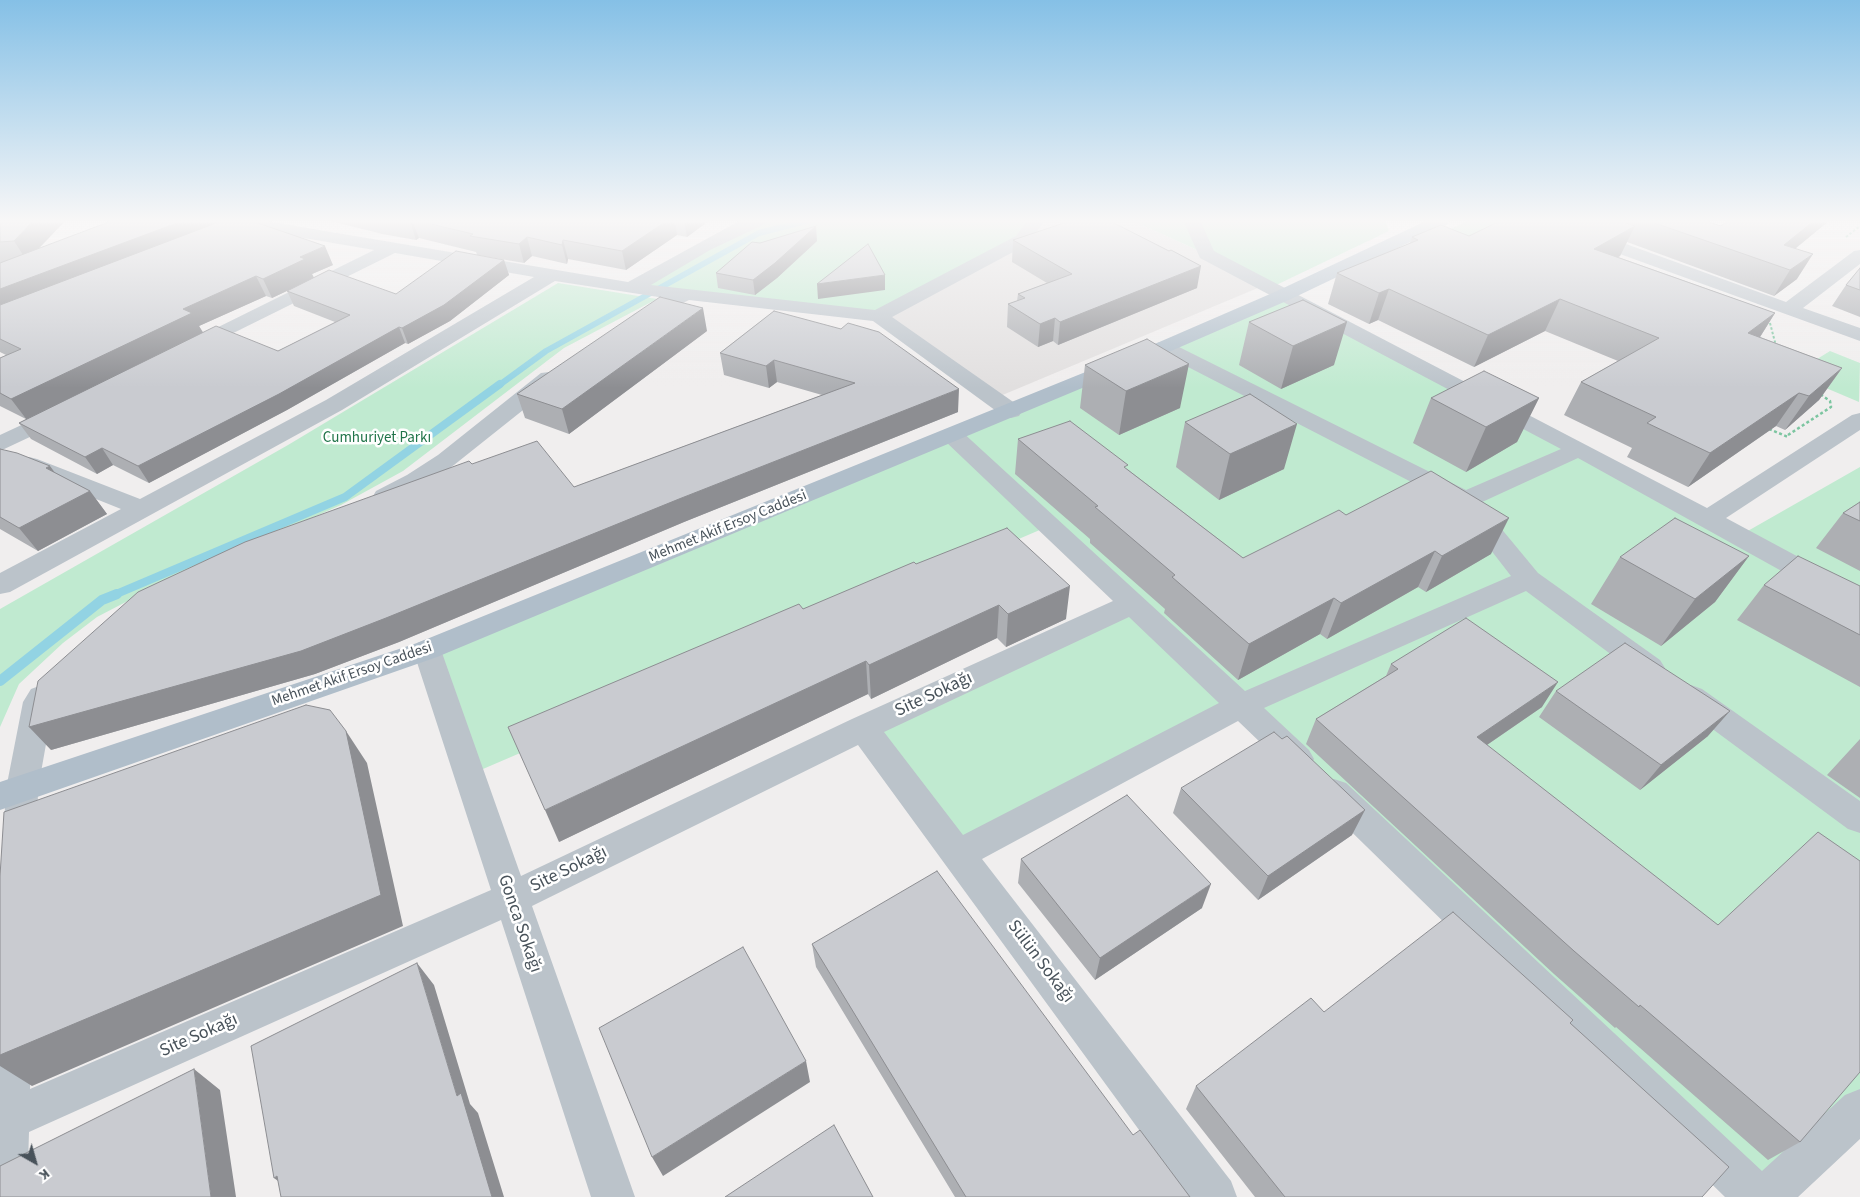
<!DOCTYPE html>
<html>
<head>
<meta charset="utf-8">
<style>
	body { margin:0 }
	#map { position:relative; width:1860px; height:1197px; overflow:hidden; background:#f0eeee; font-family:"Source Sans 3",sans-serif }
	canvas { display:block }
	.north { position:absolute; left:10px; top:1137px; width:50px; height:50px; -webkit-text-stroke:4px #fff; paint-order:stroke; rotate:142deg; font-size:14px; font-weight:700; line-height:20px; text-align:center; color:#48525a }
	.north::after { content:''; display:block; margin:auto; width:18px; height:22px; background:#48525a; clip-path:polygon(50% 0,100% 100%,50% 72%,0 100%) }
</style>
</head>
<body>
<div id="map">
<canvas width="1860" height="1197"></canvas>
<div class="north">K</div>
</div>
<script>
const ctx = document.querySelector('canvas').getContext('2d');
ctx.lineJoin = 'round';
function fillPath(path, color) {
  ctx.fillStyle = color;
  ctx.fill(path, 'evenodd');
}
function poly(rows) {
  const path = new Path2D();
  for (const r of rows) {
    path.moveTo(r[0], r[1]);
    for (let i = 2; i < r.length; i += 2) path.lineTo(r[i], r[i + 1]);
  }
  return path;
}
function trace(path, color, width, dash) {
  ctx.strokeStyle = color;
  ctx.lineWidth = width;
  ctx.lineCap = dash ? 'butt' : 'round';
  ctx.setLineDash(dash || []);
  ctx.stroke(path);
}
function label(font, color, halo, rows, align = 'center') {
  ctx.font = font + ' "Source Sans 3",sans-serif';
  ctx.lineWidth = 5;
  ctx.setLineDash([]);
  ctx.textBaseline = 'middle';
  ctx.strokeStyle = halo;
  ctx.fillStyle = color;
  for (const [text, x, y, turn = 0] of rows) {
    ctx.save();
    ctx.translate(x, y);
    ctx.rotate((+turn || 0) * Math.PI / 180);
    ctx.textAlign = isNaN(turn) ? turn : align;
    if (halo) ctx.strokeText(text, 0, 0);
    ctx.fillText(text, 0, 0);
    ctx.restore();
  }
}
fillPath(poly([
	[1037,220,1131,220,1206,254,1265,285,993,399,878,316]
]), '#e1dfdf');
fillPath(poly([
	[759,220,1037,220,1022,240,878,316,631,288],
	[1131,220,1385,220,1389,231,1270,288,1206,254],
	[1470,220,1521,220,1458,259,1420,243],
	[558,283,657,299,564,348,403,471,341,505,145,592,97,617,63,643,19,684,0,727,0,609,288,445],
	[1284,295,1739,536,1860,467,1860,1110,1766,1197,1242,705,959,854,863,728,1131,604,1049,526,469,775,427,650],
	[1830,351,1860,363,1859,402,1793,374]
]), '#c0ead0');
trace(poly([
	[498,386,546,351,759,233,810,220]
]), '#92d3e3', 6);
trace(poly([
	[114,595,345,497,500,384]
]), '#92d3e3', 8);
trace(poly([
	[0,681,102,600,117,594]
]), '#92d3e3', 10);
trace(poly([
	[1846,237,1860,226],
	[1770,323,1776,346]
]), '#7cc5a0', 2, [2.5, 2]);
trace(poly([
	[1769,429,1788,437],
	[1788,435,1831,407,1830,401,1820,394]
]), '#7cc5a0', 2.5, [3, 2.5]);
fillPath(poly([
	[220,220,260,220,628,282,741,220,767,220,765,224,710,250,651,285,875,310,1016,236,1028,220,1045,220,1028,244,892,317,1019,406,1022,411,1019,416,1011,418,1003,416,873,321,689,300,641,324,634,322,631,318,634,314,665,298,555,281,342,410,10,592,0,594,0,573,121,509,21,469,17,464,21,459,29,457,37,459,140,499,326,400,534,277,395,253,195,352,188,350,185,346,188,342,374,250,228,225,220,220],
	[1183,220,1200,220,1214,251,1707,508,1852,415,1860,413,1860,430,1726,518,1860,590,1860,612,1850,609,1578,458,1480,503,1538,573,1660,660,1665,668,1660,676,1650,679,1640,676,1526,591,1264,708,1309,750,1314,759,1309,768,1298,772,1287,768,1238,721,982,859,1231,1181,1237,1197,1188,1197,858,745,532,906,635,1197,591,1197,501,920,29,1132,27,1197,0,1197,0,1021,12,1016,26,1022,32,1036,30,1089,491,890,413,650,417,643,427,639,437,643,441,650,521,876,852,719,1113,601,944,440,941,435,944,430,952,428,960,430,1245,691,1511,576,1456,505,1157,351,1154,347,1157,343,1164,341,1171,343,1466,490,1561,449,1200,258,1183,220],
	[1129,617,1219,703,963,835,884,732,1129,617],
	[1535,220,1560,220,1786,302,1854,251,1860,250,1860,264,1803,308,1860,328,1860,341,1537,224,1535,220],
	[549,372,557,373,560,378,557,383,454,465,425,485,394,501,385,504,376,501,373,496,376,491,407,475,438,455,541,373,549,372],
	[58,408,66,410,69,415,66,420,0,451,0,435,58,408],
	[42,685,53,689,57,697,53,705,38,789,37,843,32,854,20,858,8,854,3,843,6,789,23,702,31,689,42,685],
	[1691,685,1702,689,1860,801,1860,833,1848,829,1680,705,1676,697,1680,689,1691,685],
	[1334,779,1346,783,1762,1171,1845,1095,1860,1089,1860,1139,1798,1197,1725,1197,1322,803,1318,793,1322,783,1334,779]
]), '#bbc3ca');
fillPath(poly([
	[1428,220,1450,220,1448,224,1291,299,1171,351,437,657,0,810,0,782,417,643,1157,343,1277,291,1428,220]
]), '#b0beca');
fillPath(poly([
	[0,220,39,249,114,220,221,220,221,221,333,265,312,274,314,278,396,294,504,260,509,275,450,321,408,344,405,343,287,410,149,483,113,465,97,474,31,439,19,423,26,419,0,406,0,358,6,355,0,352],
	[287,291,294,306,335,322,278,351,203,332,199,326,266,296,272,298],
	[327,220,710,220,687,237,677,235,626,270,568,259,567,264,532,256,524,263,477,255,476,252,419,238,416,240,382,234],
	[1502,220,1702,220,1721,226,1729,220,1830,220,1795,249,1797,279,1774,296,1627,242,1620,256,1618,257,1775,313,1760,337,1842,368,1819,400,1785,430,1776,426,1688,487,1627,457,1632,448,1564,415,1581,382,1618,361,1545,331,1474,367,1378,320,1369,324,1328,304,1337,273,1410,243,1412,237,1469,236],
	[1013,240,1197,288,1058,345,1053,341,1038,347,1007,327,1008,304,1017,301,1018,294,1047,283,1012,262],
	[817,241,777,278,755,295,718,288,716,273,760,243],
	[1860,268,1860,317,1832,306,1846,285],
	[774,311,958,412,684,522,399,642,315,674,51,750,472,464,574,487,822,395,777,382,769,388,724,375,720,353],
	[1249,322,1334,365,1281,389,1239,365],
	[707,331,569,434,525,418,517,394],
	[1085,365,1180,408,1119,435,1080,408],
	[1431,398,1539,398,1517,442,1466,472,1413,443],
	[1185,422,1284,469,1219,500,1176,467],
	[1018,439,1127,469,1243,558,1346,515,1491,554,1426,592,1418,587,1327,639,1320,634,1238,680,1164,613,1165,609,1090,543,1090,539,1015,474],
	[0,449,54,472,90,491,107,514,38,551,0,529],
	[1860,502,1860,571,1816,548,1843,513],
	[1749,556,1715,602,1661,646,1591,604,1620,557],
	[916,564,1066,619,1006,647,997,638,871,699,868,694,559,842,803,609],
	[1764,585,1860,586,1860,687,1737,620],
	[1391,664,1542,707,1487,745,1800,1142,1768,1160,1616,1027,1615,1028,1554,974,1306,744,1316,719,1386,676],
	[1556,691,1708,736,1640,790,1539,717],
	[1860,739,1860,798,1827,775],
	[1181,788,1352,835,1258,900,1173,813],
	[1021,859,1202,908,1095,980,1018,883],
	[812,944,1133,1135,1190,1197,955,1197,816,967],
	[1324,1012,1570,1024,1702,1197,1255,1197,1186,1109,1196,1086]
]), '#adafb3');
fillPath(poly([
	[34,220,66,220,27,261,14,241],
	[185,220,221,220,224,227,0,314,0,289],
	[412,220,419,238,416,240,410,221],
	[668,220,675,220,677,235,626,270,622,251],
	[684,220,710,220,687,237],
	[1815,220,1830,220,1775,265,1784,245],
	[816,226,817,241,777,278,755,295,753,280],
	[1635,226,1620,256,1580,279,1594,249],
	[527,237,532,256,524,263,519,244],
	[563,240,568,259,567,264,562,245],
	[325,246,333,265,312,274,314,278,272,298,263,279,300,257],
	[1813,254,1797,279,1774,296,1790,270],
	[504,260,509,275,450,321,408,344,402,328],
	[1201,266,1197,288,1058,345,1060,322],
	[885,275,885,290,818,299,817,284],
	[256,276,266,296,199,326,203,333,27,420,11,399,183,309],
	[1389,289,1378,320,1369,324,1379,293],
	[1560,299,1545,331,1474,367,1488,335],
	[703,308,707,331,569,434,562,409],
	[1775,313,1755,345,1748,333],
	[1055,318,1053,341,1038,347,1040,324],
	[1347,322,1334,365,1281,389,1293,346],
	[399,327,405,343,287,410,149,483,138,466],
	[774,360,777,382,769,388,766,366],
	[1189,364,1180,408,1119,435,1126,391],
	[1842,368,1819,400,1785,430,1809,396],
	[959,389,958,412,684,522,399,642,315,674,51,750,29,727,679,499],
	[1799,393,1776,426,1688,487,1710,453],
	[1539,398,1517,442,1466,472,1486,427],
	[1297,424,1284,469,1219,500,1230,454],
	[102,448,113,465,97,474,85,457],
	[50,466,67,489,46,468],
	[90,491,107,514,38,551,19,528],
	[1509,518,1491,554,1426,592,1442,556],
	[1435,551,1418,587,1327,639,1341,603],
	[1749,556,1715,602,1661,646,1695,599],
	[1070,586,1066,619,1006,647,1008,614],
	[1334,598,1320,634,1238,680,1249,644],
	[999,605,997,638,871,699,869,665],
	[866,661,868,694,559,842,545,810],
	[1558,682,1542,707,1462,762,1477,737],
	[1730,711,1708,736,1640,790,1661,765],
	[346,731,367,763,403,926,32,1086,0,1066,0,1055],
	[1365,810,1352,835,1258,900,1268,876],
	[1211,884,1202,908,1095,980,1100,958],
	[417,963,434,985,470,1104,478,1113,504,1197,492,1197,457,1096],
	[806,1061,810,1082,663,1176,652,1157],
	[194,1069,220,1090,236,1197,211,1197],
	[277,1176,298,1196,274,1178]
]), '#8d8e92');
const building = poly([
	[0,220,34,220,14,241,0,242,0,220],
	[114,220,185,220,0,289,0,263,114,220],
	[224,220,249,220,325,246,300,257,305,259,263,279,256,276,183,309,192,313,11,399,0,393,0,358,21,349,0,339,0,305,224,220],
	[414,220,668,220,622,251,563,240,562,245,527,237,519,244,470,236,473,234,414,220],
	[1073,220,1108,220,1169,251,1171,250,1201,266,1060,322,1055,318,1040,324,1008,304,1025,298,1018,294,1072,274,1013,240,1073,220],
	[1502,220,1617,220,1635,226,1594,249,1775,313,1748,333,1842,368,1809,396,1799,393,1710,453,1647,423,1656,417,1581,382,1659,338,1560,299,1488,335,1389,289,1379,293,1337,273,1418,240,1412,237,1441,225,1469,236,1502,220],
	[1646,220,1702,220,1721,226,1729,220,1815,220,1784,245,1813,254,1790,270,1646,220],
	[816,226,775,263,753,280,716,273,752,242,760,243,816,226],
	[868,244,885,275,817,284,868,244],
	[456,251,504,260,444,305,402,328,399,327,279,394,138,466,102,448,85,457,19,423,216,326,278,351,350,315,287,291,329,270,396,294,456,251],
	[1860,268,1860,290,1846,285,1860,268],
	[660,297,703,308,562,409,517,394,660,297],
	[1303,300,1347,322,1293,346,1249,322,1303,300],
	[774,311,841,329,848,323,879,332,959,389,679,499,386,618,301,651,29,727,38,681,138,592,245,542,469,461,472,464,537,441,574,487,855,383,774,360,766,366,720,353,774,311],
	[1147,339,1189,364,1126,391,1085,365,1147,339],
	[1484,371,1539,398,1486,427,1431,398,1484,371],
	[1250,394,1297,424,1230,454,1185,422,1250,394],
	[1070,421,1128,465,1124,467,1243,558,1339,510,1346,515,1431,471,1509,518,1442,556,1435,551,1341,603,1334,598,1249,644,1172,577,1175,575,1095,507,1098,506,1018,439,1070,421],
	[0,449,17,453,50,466,46,468,90,491,19,528,0,517,0,449],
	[1860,502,1860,521,1843,513,1860,502],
	[1675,518,1749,556,1695,599,1620,557,1675,518],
	[1007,528,1070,586,1008,614,999,605,869,665,866,661,545,810,508,727,799,604,803,609,914,562,916,564,1007,528],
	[1798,556,1860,586,1860,635,1764,585,1798,556],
	[1466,618,1558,682,1477,737,1718,925,1818,832,1860,861,1860,1072,1800,1142,1640,1005,1639,1007,1574,951,1316,719,1398,669,1391,664,1466,618],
	[1625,643,1730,711,1661,765,1556,691,1625,643],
	[306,705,330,710,346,731,381,895,0,1055,0,876,4,812,306,705],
	[1274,732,1282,739,1287,736,1365,810,1268,876,1181,788,1274,732],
	[1127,795,1211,884,1100,958,1021,859,1127,795],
	[937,871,1133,1135,1140,1130,1190,1197,966,1197,812,944,937,871],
	[1453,912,1573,1020,1570,1023,1729,1167,1702,1197,1285,1197,1196,1086,1311,998,1324,1012,1453,912],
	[743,947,806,1061,652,1157,599,1028,743,947],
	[417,963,457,1096,461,1093,492,1197,281,1197,277,1176,274,1178,251,1046,417,963],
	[194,1069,211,1197,0,1197,0,1166,194,1069],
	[834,1125,873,1197,725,1197,834,1125]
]);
fillPath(building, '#c9cbd0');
trace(building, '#8d8e92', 1);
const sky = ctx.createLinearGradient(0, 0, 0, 388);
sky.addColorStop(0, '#85c0e6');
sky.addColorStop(0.57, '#f8f7f7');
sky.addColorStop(1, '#f8f7f700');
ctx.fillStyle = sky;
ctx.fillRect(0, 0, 1860, 388);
label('15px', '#207449', '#fff', [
	["Cumhuriyet Parkı",377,439]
]);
label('15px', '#48525a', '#fff', [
	["Mehmet Akif Ersoy Caddesi",728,527,-22],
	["Mehmet Akif Ersoy Caddesi",352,675,-19]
]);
label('18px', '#48525a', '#fff', [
	["Site Sokağı",934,695,-25],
	["Site Sokağı",569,870,-26],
	["Gonca Sokağı",519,924,71],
	["Sülün Sokağı",1040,962,53],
	["Site Sokağı",199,1036,-24]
]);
</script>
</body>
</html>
